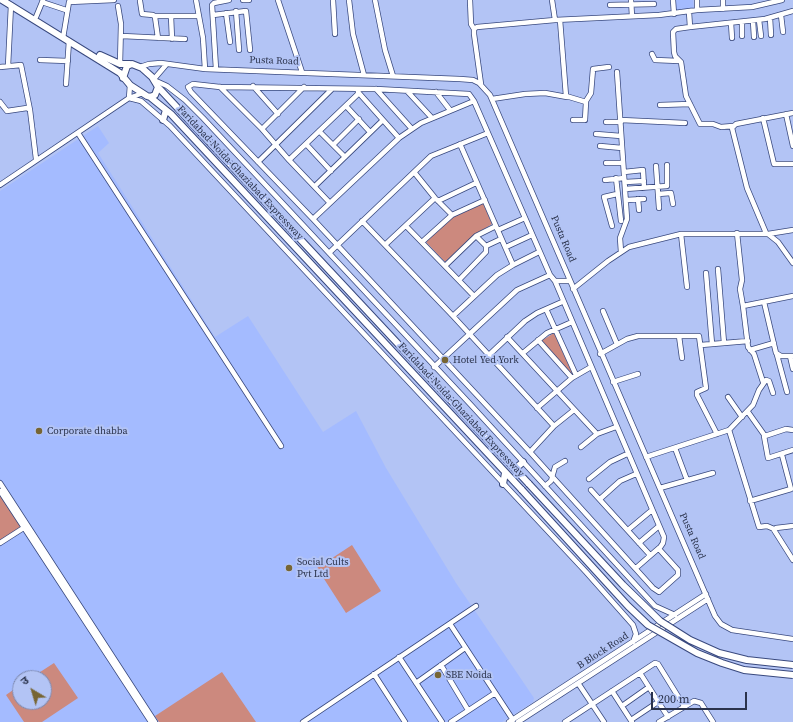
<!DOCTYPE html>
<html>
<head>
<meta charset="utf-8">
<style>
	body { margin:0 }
	#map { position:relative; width:793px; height:722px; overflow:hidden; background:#b3c4f5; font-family:"Source Serif 4","Noto Sans Devanagari",serif }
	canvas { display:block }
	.north { position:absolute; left:12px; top:670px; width:40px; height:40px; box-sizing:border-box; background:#b3c4f5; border:1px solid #7d8ab1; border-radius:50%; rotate:322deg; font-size:11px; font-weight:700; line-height:16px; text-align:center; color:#2b334c }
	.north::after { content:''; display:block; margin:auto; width:14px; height:18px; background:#776533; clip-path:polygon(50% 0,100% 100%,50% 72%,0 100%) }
	.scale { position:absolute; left:651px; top:692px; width:96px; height:18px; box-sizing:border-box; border:2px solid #2b334c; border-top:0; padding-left:5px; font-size:12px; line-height:14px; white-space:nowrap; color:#2b334c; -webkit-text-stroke:3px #b3c4f5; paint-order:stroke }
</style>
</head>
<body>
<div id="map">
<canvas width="793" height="722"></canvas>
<div class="north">उ</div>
<div class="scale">200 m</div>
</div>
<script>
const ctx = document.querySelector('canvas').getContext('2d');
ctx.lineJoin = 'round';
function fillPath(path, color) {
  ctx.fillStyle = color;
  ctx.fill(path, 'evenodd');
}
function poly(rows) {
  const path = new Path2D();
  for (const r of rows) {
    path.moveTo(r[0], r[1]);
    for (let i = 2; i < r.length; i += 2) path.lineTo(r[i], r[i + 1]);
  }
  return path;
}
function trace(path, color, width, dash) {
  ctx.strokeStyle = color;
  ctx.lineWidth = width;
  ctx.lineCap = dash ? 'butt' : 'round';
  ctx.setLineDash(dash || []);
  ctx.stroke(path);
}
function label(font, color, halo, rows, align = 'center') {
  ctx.font = font + ' "Source Serif 4",serif';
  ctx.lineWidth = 4;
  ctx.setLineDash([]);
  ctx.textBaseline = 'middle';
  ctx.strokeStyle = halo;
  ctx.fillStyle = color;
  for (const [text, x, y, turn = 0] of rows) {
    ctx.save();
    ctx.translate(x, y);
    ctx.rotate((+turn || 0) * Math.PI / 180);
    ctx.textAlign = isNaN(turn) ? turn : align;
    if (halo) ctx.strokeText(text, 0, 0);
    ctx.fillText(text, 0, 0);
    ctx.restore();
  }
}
fillPath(poly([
	[674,0,693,0,694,11,675,13],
	[98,126,109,143,98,153,215,337,248,316,323,432,356,411,386,468,456,583,534,698,533,702,502,722,0,722,0,191],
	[20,678,44,678,44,702,20,702]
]), '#a4bbff');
fillPath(poly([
	[483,203,492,224,475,235,445,262,426,242,454,216],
	[554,333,573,375,572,375,541,341],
	[0,489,24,528,0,543],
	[352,545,381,591,346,613,317,568],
	[54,663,78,698,42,722,24,722,6,695,20,685,20,702,44,702,44,678,31,678],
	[222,672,256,722,159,722,155,716]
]), '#cc897e');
const minor = poly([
	[196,0,203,38,205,69],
	[243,0,249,0],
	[278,0,302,72],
	[333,0,335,34],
	[349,0,353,34,364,75],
	[375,0,385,50,393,76],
	[470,0,471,24,474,29],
	[552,0,555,20],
	[631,0,632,16],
	[673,0,674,14],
	[140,1,142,14,153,15,155,17,158,38],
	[42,2,66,10],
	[610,5,654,4],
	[118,6,121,24,120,64],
	[723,9,723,0],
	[697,10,697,0],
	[236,11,239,50],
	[689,12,690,27],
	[226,13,230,42],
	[213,15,246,11,250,50],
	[781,15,783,32],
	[155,16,199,16],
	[171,16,172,39],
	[36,17,43,0],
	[770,18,771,35],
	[560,20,566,96,586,102,585,120,573,120],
	[759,20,761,36],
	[753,21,754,37],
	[742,22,742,36],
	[731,23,732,38],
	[122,36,185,39],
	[63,38,69,2,114,0],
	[652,54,655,60,679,61],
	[40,60,68,61],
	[8,66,11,5],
	[0,67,21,65,30,110],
	[140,67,149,64,161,63,205,69,460,79,473,80,479,83,490,95,715,616,721,624,732,630,793,639],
	[216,69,212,5,214,3,229,0],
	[617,72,627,219,620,238,621,252],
	[154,79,166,65],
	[156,81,167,86,185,100,203,118,471,405,655,606,675,615],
	[66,84,69,41],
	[481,84,474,34,474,29,477,27,555,20,659,15,697,10,752,7,782,0],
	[253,86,278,114],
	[220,87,262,129,289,160],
	[376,89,412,129],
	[407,91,432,118],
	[358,92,399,138],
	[436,92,450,110],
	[129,98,141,101,170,126,586,572,633,625,636,634,633,642],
	[129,98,130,85],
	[492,99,525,94,545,93,567,97],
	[586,101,591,93,593,69,609,67],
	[0,102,7,111,27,108,30,110,36,159],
	[660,105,690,104],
	[346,106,370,132],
	[786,114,793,146],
	[763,118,774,164,793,164],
	[621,120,685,123],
	[606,122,621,122],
	[733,126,721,127,713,124,700,124,686,96,681,62,675,56,674,52,673,32,676,29,690,27,765,19,793,11],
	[262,129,304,87],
	[319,131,345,157],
	[78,133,281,446],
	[596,134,621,136],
	[306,144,331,171],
	[460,144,513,265],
	[333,145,359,119],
	[600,146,622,148],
	[258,162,332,89],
	[606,163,623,163],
	[656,166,659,208],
	[414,172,435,198,452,215],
	[624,172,643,170,644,188],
	[616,178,621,221],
	[605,180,624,178],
	[625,182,644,181],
	[0,185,129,98,143,93],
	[315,186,382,121],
	[625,189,667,186,667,165],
	[658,194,671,193,673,204],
	[638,199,639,210],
	[626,200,644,199],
	[438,201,476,183],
	[330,203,289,160,358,94],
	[313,219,399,138,421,123,474,101],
	[362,221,453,316,554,426],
	[406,226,474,296],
	[612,226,604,197,617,194],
	[498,230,525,218],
	[737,233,742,280,740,289,743,306],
	[766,233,747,188,732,128,736,124,793,113],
	[681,234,687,287],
	[768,234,793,230],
	[422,242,452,215,485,200],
	[386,244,435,198],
	[486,246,501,239],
	[506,247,532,235],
	[329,253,431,156,488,133],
	[446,265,476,236,496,226],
	[718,269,724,343],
	[706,273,712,344],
	[459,280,486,252,486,246,476,236],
	[555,281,664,537,663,543,659,549,678,570,678,575,659,592,653,588,530,452,313,219,191,92,188,87,193,84,220,87,376,89,469,94,474,101,550,275,555,281,569,281],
	[573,289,608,261,629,247,681,234,768,234,778,242,793,263],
	[764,302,776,353,781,356,793,356],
	[546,309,576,375],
	[603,311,617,344],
	[453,316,497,275,513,265,539,252],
	[679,336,682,358],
	[507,337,597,434],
	[538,340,572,378],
	[701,345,748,341],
	[750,350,774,343],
	[523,353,547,333,572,322],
	[600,354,627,339,638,336,699,336,706,388,697,392,697,395,717,434],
	[489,355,525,321,537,313,562,302],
	[777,355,787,392],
	[790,356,793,369],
	[434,367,517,290,550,275],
	[613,382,638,374],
	[763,382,754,354,748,347,743,306,793,296],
	[728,397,742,417],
	[537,408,572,378,591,367],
	[748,412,765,436,786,429,793,430],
	[729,430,759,527,767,526,774,529],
	[764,436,768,458,793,450],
	[581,447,597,434,616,427],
	[675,448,687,480],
	[530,452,554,426,574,410],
	[646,457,729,430,753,405,759,390,766,380,769,381,773,393],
	[589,479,610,462,627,454],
	[0,483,155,722],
	[545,486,551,481,555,467,565,461],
	[660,488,713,473],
	[591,490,650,555],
	[0,491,151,722],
	[600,499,620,481,636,474],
	[750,501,791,489,782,455],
	[793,526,776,528,774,530,793,560],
	[628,530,652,510],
	[0,543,25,527],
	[639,543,659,526],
	[636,568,659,548],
	[450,624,513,720],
	[399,657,442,722],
	[441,665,468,710],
	[640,673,668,717],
	[374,674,405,722],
	[416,683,465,648],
	[578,683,604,722],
	[612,691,632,722],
	[622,706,649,687],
	[631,720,658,702],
	[303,722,476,606],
	[451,722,495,693],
	[509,722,706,594],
	[518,722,708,599],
	[565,722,655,663,658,664,684,706],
	[659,722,694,701,701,703,713,722]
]);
const major = poly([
	[2,0,120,73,130,85,147,96,150,97,155,95,158,87],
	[100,55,120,64,130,64],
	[123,78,127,66,132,64,142,68,152,77,158,87,529,484],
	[150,97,171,114,522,490],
	[163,120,166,110],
	[515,469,523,462],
	[503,484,505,473]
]);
trace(minor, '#39497e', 6);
trace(major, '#39497e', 8);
trace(minor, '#fff', 4.5);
trace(major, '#fff', 6);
const majorBridge = poly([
	[529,484,623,585,660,621,690,640,719,653,747,660,793,665],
	[522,490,628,606,648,625,697,653,722,663,744,670,793,675]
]);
trace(majorBridge, '#39497e', 8, []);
trace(majorBridge, '#fff', 6);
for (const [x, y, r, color] of [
	[445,360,4,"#776533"],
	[39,431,4,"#776533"],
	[289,568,4,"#776533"],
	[438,675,4,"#776533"]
]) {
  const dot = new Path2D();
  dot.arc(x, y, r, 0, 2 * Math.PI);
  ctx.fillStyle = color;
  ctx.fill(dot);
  trace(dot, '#b3c4f5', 1.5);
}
label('10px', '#2b334c', '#b3c4f5', [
	["Pusta Road",274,61,2],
	["Faridabad-Noida-Ghaziabad Expressway",240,173,47],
	["Pusta Road",563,239,67],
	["Faridabad-Noida-Ghaziabad Expressway",461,410,47],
	["Pusta Road",692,536,66],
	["B Block Road",603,651,-33]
]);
label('10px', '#2b334c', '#b3c4f5', [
	["Hotel Yed York",453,360],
	["Corporate dhabba",47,431],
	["Social Cults",297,562],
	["Pvt Ltd",297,574],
	["SBE Noida",446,675]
], 'left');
</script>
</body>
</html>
